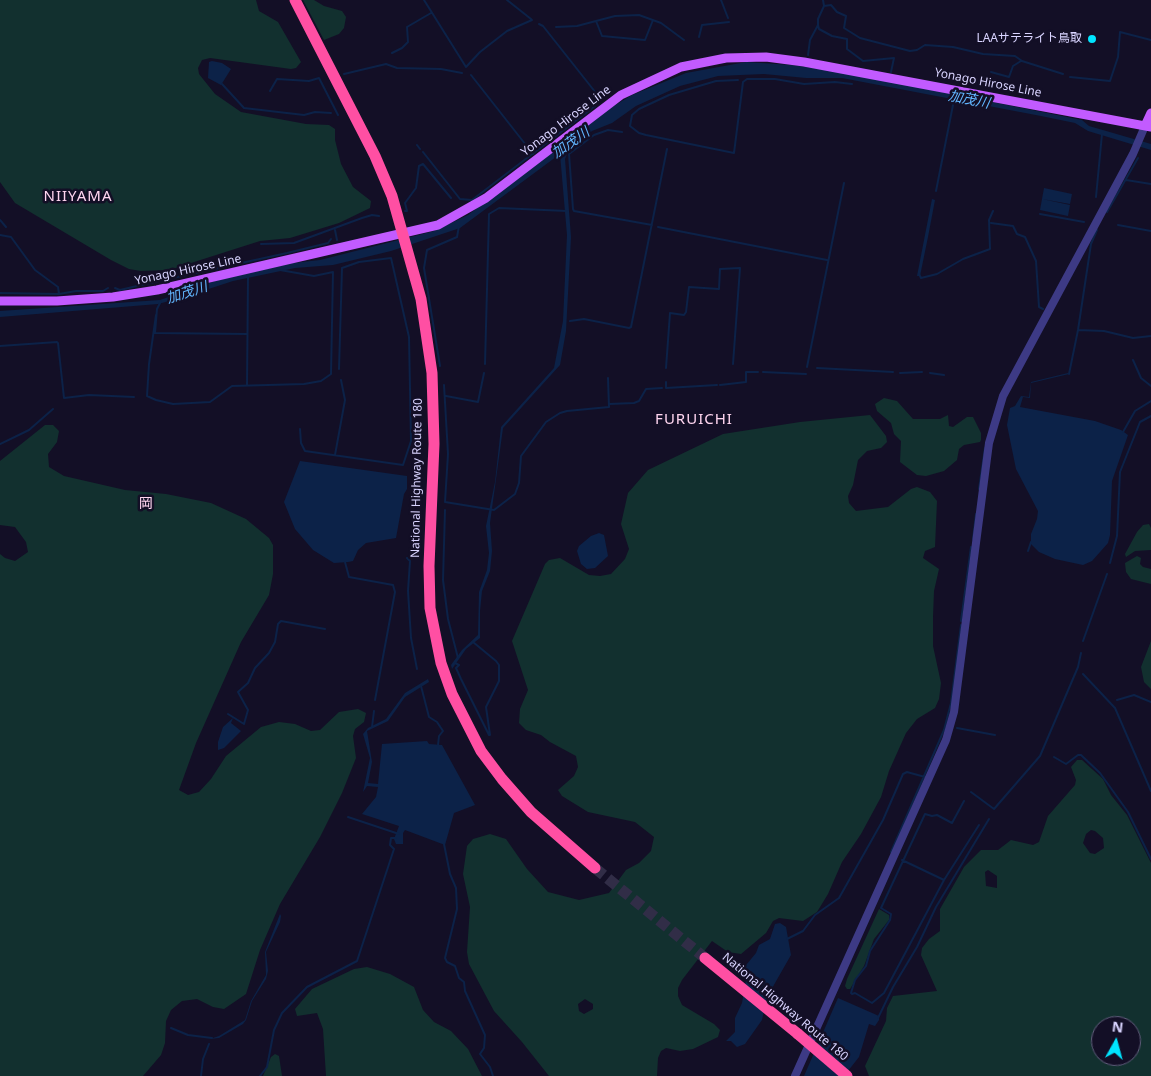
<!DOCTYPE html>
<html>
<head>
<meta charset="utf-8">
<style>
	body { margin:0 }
	#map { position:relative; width:1151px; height:1076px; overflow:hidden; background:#130f26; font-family:"Noto Sans",sans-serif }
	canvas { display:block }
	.north { position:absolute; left:1091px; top:1016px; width:50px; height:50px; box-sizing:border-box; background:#130f26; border:1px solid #625e7d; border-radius:50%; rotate:7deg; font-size:14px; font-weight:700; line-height:20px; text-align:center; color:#d9d4ff }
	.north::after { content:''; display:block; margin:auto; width:18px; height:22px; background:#00e5ff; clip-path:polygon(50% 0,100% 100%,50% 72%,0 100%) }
</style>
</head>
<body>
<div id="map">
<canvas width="1151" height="1076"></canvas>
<div class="north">N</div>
</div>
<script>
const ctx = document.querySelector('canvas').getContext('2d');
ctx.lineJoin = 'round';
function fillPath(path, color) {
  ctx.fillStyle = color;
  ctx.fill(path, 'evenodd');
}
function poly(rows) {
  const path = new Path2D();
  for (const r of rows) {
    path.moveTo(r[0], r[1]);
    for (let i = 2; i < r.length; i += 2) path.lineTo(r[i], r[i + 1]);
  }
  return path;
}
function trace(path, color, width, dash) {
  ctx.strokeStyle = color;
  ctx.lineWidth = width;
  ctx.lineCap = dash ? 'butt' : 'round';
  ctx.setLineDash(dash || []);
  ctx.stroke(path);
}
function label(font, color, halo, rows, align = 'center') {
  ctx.font = font + ' "Noto Sans","Noto Sans JP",sans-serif';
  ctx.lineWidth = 5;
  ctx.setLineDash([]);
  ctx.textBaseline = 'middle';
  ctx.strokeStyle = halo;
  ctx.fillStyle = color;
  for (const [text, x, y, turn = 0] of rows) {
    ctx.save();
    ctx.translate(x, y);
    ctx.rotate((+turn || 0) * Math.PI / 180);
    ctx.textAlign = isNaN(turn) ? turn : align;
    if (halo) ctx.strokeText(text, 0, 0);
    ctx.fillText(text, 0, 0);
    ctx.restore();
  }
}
fillPath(poly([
	[0,0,256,0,259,11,278,22,301,62,296,68,291,69,210,58,202,60,198,68,199,74,215,94,241,112,306,124,329,125,335,129,335,140,341,164,353,187,371,201,370,208,339,223,290,238,260,241,169,270,141,271,129,269,111,260,15,203,0,182],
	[303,0,314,0,324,6,342,11,346,17,344,28,339,34,324,40],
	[884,398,897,401,913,419,940,419,948,415,949,426,953,427,967,417,973,417,981,433,981,440,980,442,964,445,959,449,957,460,944,471,926,476,917,475,900,462,901,441,894,434,891,423,877,411,875,404],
	[870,415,886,436,887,442,881,448,867,451,858,460,853,485,848,496,849,503,856,511,888,507,911,489,917,487,930,492,937,501,935,547,925,551,923,558,939,569,934,591,933,617,933,646,941,683,939,699,935,708,917,719,906,733,889,771,881,797,861,834,842,862,828,894,817,912,803,921,779,918,773,921,766,933,741,954,728,952,712,941,682,980,678,988,678,996,682,1005,714,1024,720,1030,718,1037,693,1049,680,1051,666,1048,661,1051,658,1058,657,1076,549,1076,522,1042,494,1011,469,964,467,952,470,907,463,874,467,846,473,839,490,834,506,839,527,869,548,892,579,900,609,893,626,870,639,863,651,851,654,837,635,822,588,812,562,796,558,790,574,776,578,767,576,756,550,742,541,735,526,730,519,723,520,709,528,690,512,641,545,564,549,560,560,558,589,575,600,576,611,574,625,559,629,549,621,524,628,493,648,470,723,434,800,422],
	[585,999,593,1004,593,1009,584,1014,579,1011,578,1004],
	[45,425,53,425,59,431,57,442,48,454,49,467,64,476,125,490,166,494,211,503,246,519,269,538,273,545,273,574,269,595,241,642,196,743,179,790,188,795,199,792,211,779,226,756,261,727,279,722,295,724,311,731,320,730,339,712,358,709,366,713,364,722,355,729,353,736,356,758,342,793,320,837,280,904,260,950,246,994,224,1009,213,1007,197,999,182,1001,171,1010,166,1021,165,1043,161,1055,143,1076,0,1076,0,554,5,558,15,561,28,552,26,542,15,527,0,525,0,461],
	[1149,524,1151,528,1151,550,1135,551,1126,557,1125,554,1137,532,1143,525],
	[1137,556,1141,558,1140,564,1143,567,1151,569,1151,584,1131,579,1126,572,1125,563],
	[1151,641,1151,689,1144,682,1141,667],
	[1077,760,1082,760,1103,779,1111,795,1127,815,1151,863,1151,1076,869,1076,865,1066,886,1021,887,1008,893,996,937,991,921,955,922,948,929,939,940,931,940,909,964,867,981,850,998,850,1011,840,1033,845,1039,842,1048,816,1075,785,1076,780,1071,767],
	[1091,830,1095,831,1103,838,1104,848,1095,854,1090,853,1083,843,1086,834],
	[988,870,997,876,997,888,986,886,985,872],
	[1101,1026,1131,1026,1131,1056,1101,1056],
	[879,909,889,915,889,920,874,939,864,966,850,989,847,989,845,986,847,979],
	[367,967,390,974,414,987,423,1010,434,1022,451,1031,468,1049,482,1076,326,1076,323,1029,317,1013,297,1016,295,1009,312,989,354,969],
	[275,1054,279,1056,282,1076,263,1076,271,1057]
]), '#12302f');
fillPath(poly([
	[212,61,222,63,231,69,221,85,208,78,209,62],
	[746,62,792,65,848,73,1082,120,1089,126,1151,144,1151,150,1088,131,1075,123,1041,116,842,78,806,78,764,74,718,76,680,86,636,106,612,123,592,131,569,149,565,159,571,237,566,331,560,365,503,428,490,523,492,551,490,571,482,591,480,611,480,638,466,649,452,669,451,665,462,650,478,635,479,592,487,570,489,553,486,526,495,482,501,427,554,368,563,321,567,235,560,154,460,228,391,251,333,265,295,268,233,281,184,297,158,304,0,317,0,311,160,300,218,280,293,263,320,260,434,231,468,215,595,117,632,95,686,73],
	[1044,188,1072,194,1070,204,1042,199],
	[932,199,935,200,928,237,920,276,917,276],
	[1042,199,1070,205,1068,216,1040,210],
	[1068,373,1069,374,1031,383,1030,398,1023,397,1020,407,1095,421,1121,430,1128,435,1112,481,1110,535,1108,543,1092,561,1083,565,1055,559,1039,552,1031,544,1031,534,1037,519,1038,511,1016,469,1007,425,1010,408,1015,406,1021,396,1029,397,1031,382],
	[300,461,407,476,407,489,404,494,396,538,366,543,358,550,353,561,348,562,334,563,313,550,295,529,284,502],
	[599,533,604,535,608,556,595,568,587,569,581,564,577,551,579,546,591,536],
	[428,679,429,682,405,697,388,721,367,731,372,762,368,783,378,784,382,744,427,741,429,744,442,745,475,805,454,813,445,845,405,830,403,833,403,844,396,844,394,839,399,826,362,814,376,797,378,787,367,786,363,792,370,758,363,734,368,728,386,719,405,693],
	[233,718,231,723,241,731,224,748,218,750,218,742,223,727],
	[280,914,281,916,280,922,266,952,268,971,266,979,252,1001,246,1020,243,1024,219,1038,210,1039,219,1036,245,1020,251,1001,266,975,265,952],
	[780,923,786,927,791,955,767,997,762,1020,745,1044,737,1047,731,1041,726,1041,735,1032,735,1018,742,1003,746,980,742,970,756,953,759,945,770,939,775,924],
	[838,998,879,1016,879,1020,875,1026,869,1024,859,1057,844,1076,804,1076]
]), '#0c2248');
trace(poly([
	[424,0,466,67,480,52,507,31,532,20],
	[507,0,531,19],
	[721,0,728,18],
	[823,0,824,6,831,5,837,12,846,16,844,28,860,38,910,51,917,50,925,45,953,47,983,54,1015,56,1022,61,1063,74],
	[596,21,602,36,645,40,653,20],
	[539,24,543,26,596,93,599,97,596,104],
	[818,25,819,29,832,36,847,39,847,49,863,61,894,58,891,72],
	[556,27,577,26,615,16,639,15,661,23,684,40],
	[699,37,702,25,729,22],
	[392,53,402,48,408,42,407,27,431,13],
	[808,55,810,40,818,25,818,19,824,6],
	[991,72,1009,77,1013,66,1021,61],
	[344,74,386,64,397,68,441,69,462,73],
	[471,75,533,154],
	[1070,77,1110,81,1118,57,1120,32,1151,40],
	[738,80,716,81,669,95,639,109,632,115,630,126,639,133,646,135,734,153,743,82,747,79,775,79,804,84,835,82,852,84],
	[222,84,244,108,304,115,315,112,331,113],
	[270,91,277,79,309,81,319,78,338,115],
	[622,132,608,130,594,135,569,154,573,209,574,211,652,225],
	[417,145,420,149],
	[423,152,460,199,472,200,595,106],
	[1126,180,1151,184],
	[936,191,953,105],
	[1096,197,1102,134],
	[405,211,407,211,405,203,416,188,419,166,423,164,451,198],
	[1107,212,1138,158],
	[1040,214,1084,222],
	[0,220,6,227],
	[991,223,1013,226,1017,234,1025,237,1036,261,1039,307,1043,309],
	[1118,225,1151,231],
	[658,227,827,260],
	[335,230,337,240],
	[0,235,11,237,35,270,58,287,59,294],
	[261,244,294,243,362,218,372,215,379,216],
	[919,274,921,278,937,274,963,259,990,249,989,220,993,211],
	[115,288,120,290,141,285,287,253,328,243,331,239],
	[0,293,59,294,76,291,103,291,108,288],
	[161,301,157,309,155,333,247,334],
	[156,315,149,364,147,396,156,400,173,404,210,402,232,386,304,384,321,381,331,374,333,272,314,276,280,270],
	[570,321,584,319,629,328,631,327,667,149],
	[1078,330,1104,331,1133,338,1151,336],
	[58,343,64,398,89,395,134,397],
	[0,346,57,342],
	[1133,360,1141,378,1151,386],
	[485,364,489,214,499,208,567,211],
	[440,366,424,268,427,250,457,237,459,226],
	[807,367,844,183],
	[666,368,670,313,684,315,686,312,689,287,719,289,720,269,740,268,733,364],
	[817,368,893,372],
	[763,372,806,374],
	[900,373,922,372],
	[930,373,944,375],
	[1069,374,1078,330,1091,244,1097,230],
	[666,382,666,388,717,385],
	[247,385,248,277],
	[444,385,448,454,445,502,494,510,515,494,519,483,521,456,546,422,560,413,567,411,609,407,608,378],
	[720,385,746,382,746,372,758,372],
	[446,396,478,402,484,373],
	[609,404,634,403,639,401,646,389,662,388],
	[300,429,301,443,305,451,403,465,411,441,409,337,391,258,359,262,342,268,339,369],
	[1123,432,1135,411,1151,401],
	[0,444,29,430,53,409],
	[335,455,345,400,341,380],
	[979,489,985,448],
	[445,510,443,580,448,619,458,658],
	[973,539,976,514],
	[1028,551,1031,542],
	[407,558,410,561,408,591,411,638,417,669],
	[345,562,349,577,393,585,395,592,375,700],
	[1110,563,1117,536,1120,472,1140,422,1151,416],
	[961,621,971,547],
	[1083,641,1107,574],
	[473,642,496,661,499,665,499,681,486,707,490,735],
	[455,663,459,665,456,668,461,679,489,735],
	[1083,674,1115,708,1151,791],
	[421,686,429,717,437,722,443,731,439,736,438,745],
	[1117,700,1134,695,1151,702],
	[228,714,244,724,248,710,238,692,248,683,255,668,269,653,275,642,278,624,281,621,325,629],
	[372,727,374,711],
	[957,728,995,735],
	[1054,757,1066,764,1078,755,1081,755,1100,773,1128,812,1151,859],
	[971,792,994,809,1040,756,1078,667,1081,653],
	[348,817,399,834],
	[444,844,450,874,456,888,457,909,445,958,447,962,455,966,459,978,464,982,465,991,485,1035,484,1048,480,1054,490,1067,493,1076],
	[891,852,944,730,951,703,961,625],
	[902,860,944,880],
	[787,939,803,931,815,915,839,898,883,820,903,774,907,772,925,777],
	[851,993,855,980,866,966,870,951,890,920,891,914,881,908,925,814,932,816,937,815,952,823,964,801],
	[852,994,855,993,872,1003,884,993,944,880,979,825],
	[878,1018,893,987,917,947,936,907,989,819],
	[171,1028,188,1035,212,1038],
	[201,1076,203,1059,209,1044],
	[260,1076,267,1067,274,1030,282,1013,307,987,357,961,394,849,390,845,391,838,396,838]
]), '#0c2248', 2);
trace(poly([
	[595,868,705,958]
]), '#312d47', 11, [11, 5.5]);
trace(poly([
	[795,1076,946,740,954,712,989,443,1003,396,1133,154,1145,126]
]), '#3d3a85', 8);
trace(poly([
	[1145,126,1151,113],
	[0,301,57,301,113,297,157,290,438,225,486,198,621,95,681,67,726,58,766,57,804,62,1151,127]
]), '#c25bff', 9);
trace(poly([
	[295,0,375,156,392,196,421,299,432,373,434,444,429,566,430,608,441,663,452,694,481,751,502,779,531,812,595,868],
	[705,958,798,1034]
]), '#ff4fa3', 11);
trace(poly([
	[798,1034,847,1076]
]), '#ff4fa3', 11);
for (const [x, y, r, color] of [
	[1092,39,5,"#00e5ff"]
]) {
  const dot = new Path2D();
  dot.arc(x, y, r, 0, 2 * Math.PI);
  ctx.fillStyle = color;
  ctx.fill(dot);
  trace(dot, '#130f26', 2);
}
label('12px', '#d9d4ff', '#130f26', [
	["LAAサテライト鳥取",1082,39]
], 'right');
label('12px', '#d9d4ff', '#130f26', [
	["Yonago Hirose Line",988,83,11],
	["Yonago Hirose Line",566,121,-37],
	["Yonago Hirose Line",188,270,-12],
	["National Highway Route 180",417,478,-89],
	["National Highway Route 180",785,1007,40]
]);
label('italic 14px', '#62b6ff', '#130f26', [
	["加茂川",969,100,11],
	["加茂川",571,143,-35],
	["加茂川",187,293,-18]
]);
label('14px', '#ffd6f0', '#130f26', [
	["岡",146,504]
]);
ctx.letterSpacing = '1px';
label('15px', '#ffd6f0', '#130f26', [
	["NIIYAMA",78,197],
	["FURUICHI",694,420]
]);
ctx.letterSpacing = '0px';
</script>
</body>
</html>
